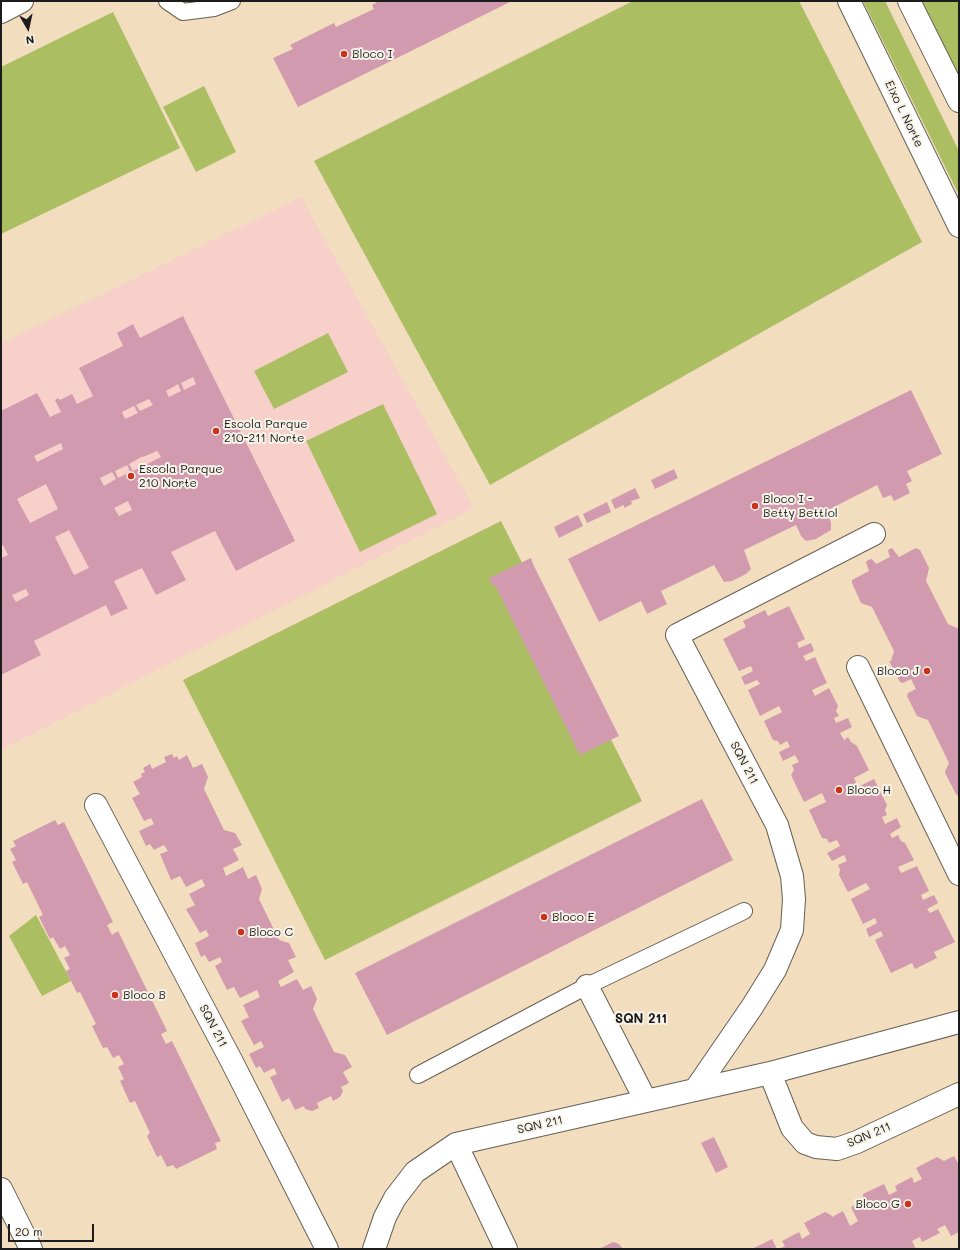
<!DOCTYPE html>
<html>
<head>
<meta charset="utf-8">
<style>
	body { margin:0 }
	#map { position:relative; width:960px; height:1250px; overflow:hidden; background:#f2ddbe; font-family:Mali,sans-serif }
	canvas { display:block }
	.frame { position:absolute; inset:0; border:2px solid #1c1c1c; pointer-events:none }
	.north { position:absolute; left:8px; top:8px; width:40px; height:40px; -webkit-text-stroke:3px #f7f3e8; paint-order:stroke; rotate:171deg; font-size:11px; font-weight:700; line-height:16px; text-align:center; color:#1c1c1c }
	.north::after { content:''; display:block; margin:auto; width:14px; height:18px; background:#1c1c1c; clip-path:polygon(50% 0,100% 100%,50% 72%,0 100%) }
	.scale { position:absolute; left:8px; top:1224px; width:86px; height:18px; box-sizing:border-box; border:2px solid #1c1c1c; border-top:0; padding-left:5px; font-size:12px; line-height:14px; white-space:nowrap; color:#1c1c1c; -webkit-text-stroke:3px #f7f3e8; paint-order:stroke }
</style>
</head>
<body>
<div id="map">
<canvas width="960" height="1250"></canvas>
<div class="frame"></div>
<div class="north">N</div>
<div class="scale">20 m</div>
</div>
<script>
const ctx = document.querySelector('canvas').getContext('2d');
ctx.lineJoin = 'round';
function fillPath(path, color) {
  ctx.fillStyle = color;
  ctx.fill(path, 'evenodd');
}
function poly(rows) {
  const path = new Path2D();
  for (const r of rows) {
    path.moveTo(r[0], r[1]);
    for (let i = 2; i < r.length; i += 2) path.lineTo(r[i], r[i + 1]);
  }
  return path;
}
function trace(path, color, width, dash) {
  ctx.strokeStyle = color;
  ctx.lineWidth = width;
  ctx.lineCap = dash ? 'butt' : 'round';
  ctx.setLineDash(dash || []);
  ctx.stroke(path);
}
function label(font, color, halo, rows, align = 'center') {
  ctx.font = font + ' Mali,sans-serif';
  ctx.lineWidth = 4;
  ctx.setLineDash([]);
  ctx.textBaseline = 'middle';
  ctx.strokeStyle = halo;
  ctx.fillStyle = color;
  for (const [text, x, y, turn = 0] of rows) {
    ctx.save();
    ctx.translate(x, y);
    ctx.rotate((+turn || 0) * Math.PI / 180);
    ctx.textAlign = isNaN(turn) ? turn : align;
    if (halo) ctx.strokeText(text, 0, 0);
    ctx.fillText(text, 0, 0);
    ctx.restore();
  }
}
fillPath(poly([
	[301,197,474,508,1,750,1,344]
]), '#f7d0ca');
fillPath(poly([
	[633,1,799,1,922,242,490,485,314,161],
	[863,1,885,1,959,151,959,195],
	[920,1,959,1,959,80],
	[113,12,180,148,1,234,1,67],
	[204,86,236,152,196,172,163,107],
	[328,333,348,372,274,409,254,371],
	[383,404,437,514,360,552,306,441],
	[501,521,642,801,325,960,183,680],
	[36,915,71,981,42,996,9,936]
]), '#acbe62');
fillPath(poly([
	[379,1,512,1,298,107,273,58,293,49,290,45,334,23,336,27,374,9,372,5],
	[183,316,295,541,236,571,215,531,171,552,186,580,156,595,142,568,114,581,128,609,126,609,111,616,106,605,34,641,41,655,1,675,1,558,8,555,3,545,1,546,1,411,37,393,50,417,61,412,55,400,58,398,60,400,72,394,77,404,93,396,79,368,123,346,117,333,133,324,140,338],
	[193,377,196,384,184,390,181,383],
	[178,384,181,391,169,397,166,391],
	[149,399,153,405,140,411,136,405],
	[134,406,138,413,125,419,122,412],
	[61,443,63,449,37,462,34,456],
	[156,449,161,457,133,471,129,464,143,456,143,457,157,451],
	[127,465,130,472,118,478,115,471],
	[112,472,116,479,104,486,100,478],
	[46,484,58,509,30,523,17,499],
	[128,501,132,510,119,516,114,508],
	[69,530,89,568,74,575,55,537],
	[26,589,29,595,16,602,12,595],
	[911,390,942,454,907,471,912,481,906,484,910,493,894,501,891,495,883,498,877,485,826,511,831,522,831,530,816,539,806,541,801,536,796,525,744,550,751,569,746,574,732,581,724,582,714,565,661,591,667,604,647,614,641,601,599,622,568,559],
	[674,469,678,478,655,489,651,480],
	[635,488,640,498,631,501,632,504,624,508,624,505,615,509,611,500],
	[607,502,611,512,587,523,583,514],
	[578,515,583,526,559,538,554,527],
	[892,548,899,557,916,548,920,550,929,568,926,581,948,624,959,629,958,796,956,794,946,775,945,772,949,763,928,720,917,716,907,696,908,693,916,689,911,679,903,683,900,682,889,661,891,661,894,651,872,607,861,603,852,583,852,580,869,571,866,562,868,560,872,559,876,564,890,557,888,551,889,549],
	[531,558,533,564,619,736,580,755,495,585,493,586,489,578],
	[789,606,805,639,797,643,799,648,811,643,814,651,803,656,806,661,815,657,827,683,812,690,815,696,829,688,838,706,836,711,839,716,834,718,836,723,848,718,852,727,840,733,844,740,848,737,851,742,857,746,869,770,854,778,858,787,874,779,887,805,885,810,887,815,882,817,885,824,897,818,901,827,890,834,892,838,898,835,901,841,905,843,914,860,898,867,901,873,917,866,929,891,921,895,923,900,934,895,938,903,927,909,930,913,938,909,955,942,934,952,937,958,915,969,912,963,891,973,875,940,883,936,881,931,869,937,866,929,877,923,875,918,863,924,851,899,870,889,866,883,848,892,839,875,840,870,838,865,847,861,844,855,832,861,827,853,840,846,837,840,829,843,827,839,822,838,809,810,826,802,822,793,804,802,791,775,794,770,792,765,799,762,795,755,783,761,779,752,790,747,787,741,780,745,778,741,773,740,764,721,782,712,779,706,760,716,748,690,760,684,757,680,745,685,741,677,753,671,751,666,739,671,723,639,746,627,743,621,765,610,768,616],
	[172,754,174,758,177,756,179,760,187,755,193,768,202,764,208,777,204,789,224,830,235,833,242,845,233,849,239,860,223,868,226,876,243,867,248,879,256,875,262,889,259,899,279,940,289,943,296,957,288,960,294,972,278,981,281,987,297,979,303,990,311,986,317,999,313,1009,334,1052,345,1055,352,1067,343,1072,349,1083,341,1087,343,1091,340,1097,333,1101,331,1096,317,1103,319,1108,312,1111,305,1109,304,1106,295,1110,289,1098,282,1102,270,1077,277,1074,274,1068,264,1073,260,1066,256,1068,249,1054,264,1047,261,1041,254,1045,241,1021,249,1017,243,1005,260,997,257,990,240,998,234,987,227,990,215,966,222,962,220,957,209,962,205,955,201,957,195,943,209,936,206,930,200,933,186,909,195,905,189,894,205,886,202,879,186,887,180,876,171,880,160,854,168,851,164,845,154,850,150,844,146,846,139,831,154,824,151,818,144,821,132,798,140,794,133,782,142,777,141,774,145,772,143,768,150,764,152,769,166,762,164,757],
	[702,799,733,860,387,1035,355,973],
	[55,820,58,825,64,822,113,922,107,925,112,935,118,931,167,1031,161,1034,166,1044,172,1041,221,1141,215,1143,217,1149,176,1169,173,1165,167,1167,161,1155,157,1157,147,1136,150,1133,135,1101,130,1103,120,1081,124,1079,118,1067,124,1064,119,1055,113,1058,107,1047,103,1048,92,1026,96,1024,80,992,77,993,66,971,70,969,64,958,70,955,65,946,60,949,53,937,50,939,39,917,43,915,27,882,23,884,12,862,16,860,10,849,16,846,13,841],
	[714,1137,728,1167,716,1173,701,1143],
	[954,1156,959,1165,959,1232,951,1236,945,1225,937,1229,940,1233,922,1242,920,1237,912,1241,916,1249,779,1249,785,1246,782,1241,799,1232,802,1239,810,1234,804,1223,825,1212,831,1215,832,1217,843,1211,850,1226,858,1221,851,1207,863,1202,863,1194,884,1184,889,1195,897,1191,895,1186,912,1177,914,1183,922,1179,916,1168,937,1157,944,1161],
	[772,1239,777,1249,752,1249],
	[613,1242,619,1244,623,1249,599,1249]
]), '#d19aaf');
const service = poly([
	[167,1,183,12,214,8,232,1],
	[418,1075,587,986,744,911]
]);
const minor = poly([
	[1,12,22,1],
	[858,667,959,874],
	[96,805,231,1060,327,1249],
	[587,986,646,1101],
	[770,1073,792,1128,805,1143,816,1147,837,1149,857,1142,959,1094],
	[695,1090,752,1007,775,970,792,930,794,899,792,876,777,825,677,635,874,534],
	[456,1144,506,1249],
	[374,1249,385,1217,395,1198,415,1172,456,1144,770,1073,959,1022]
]);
const tertiary = poly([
	[1,1189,31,1249]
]);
const primary = poly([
	[849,1,959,226],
	[909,1,959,101]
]);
trace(service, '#676055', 18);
trace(minor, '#676055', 24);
trace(tertiary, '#676055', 24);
trace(primary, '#676055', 24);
trace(service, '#fff', 16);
trace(minor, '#fff', 22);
trace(tertiary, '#fff', 22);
trace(primary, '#fff', 22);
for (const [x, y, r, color] of [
	[344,54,4,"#c8321e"],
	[216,431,4,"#c8321e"],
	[131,476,4,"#c8321e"],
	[755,506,4,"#c8321e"],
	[927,671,4,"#c8321e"],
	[839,790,4,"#c8321e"],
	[544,917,4,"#c8321e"],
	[241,932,4,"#c8321e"],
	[115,995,4,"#c8321e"],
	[908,1204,4,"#c8321e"]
]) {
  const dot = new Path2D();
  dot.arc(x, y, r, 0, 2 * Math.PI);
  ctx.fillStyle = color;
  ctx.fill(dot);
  trace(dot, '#f7f3e8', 1.5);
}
label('12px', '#1c1c1c', '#f7f3e8', [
	["Bloco I",352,54],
	["Escola Parque",224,424],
	["210-211 Norte",224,438],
	["Escola Parque",139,469],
	["210 Norte",139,483],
	["Bloco I -",763,499],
	["Betty Bettiol",763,513],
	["Bloco J",919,671,"right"],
	["Bloco H",847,790],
	["Bloco E",552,917],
	["Bloco C",249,932],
	["Bloco B",123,995],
	["Bloco G",900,1204,"right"]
], 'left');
label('12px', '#1c1c1c', '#f7f3e8', [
	["Eixo L Norte",904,114,64],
	["SQN 211",744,763,62],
	["SQN 211",213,1026,62],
	["SQN 211",540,1125,-13],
	["SQN 211",869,1135,-23]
]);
label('bold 13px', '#1c1c1c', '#f7f3e8', [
	["SQN 211",641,1019]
]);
</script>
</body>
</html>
